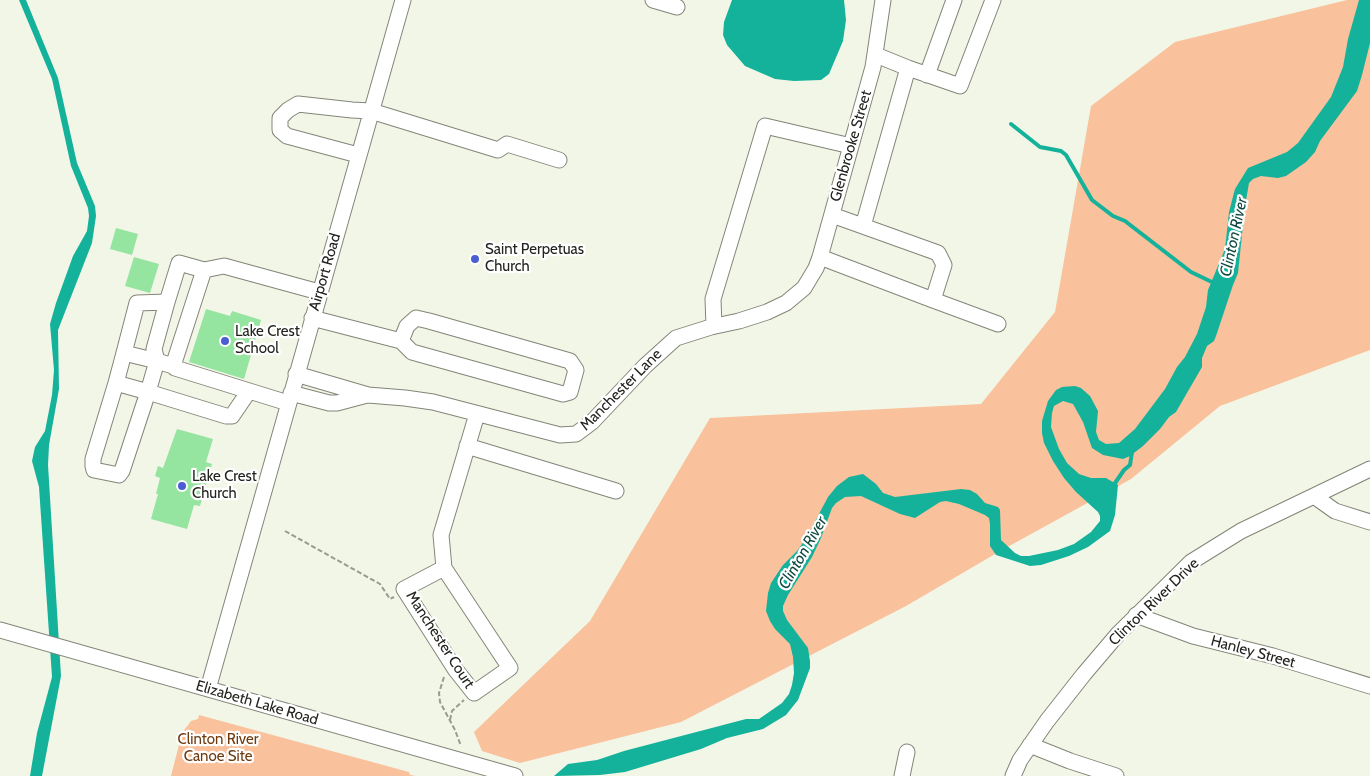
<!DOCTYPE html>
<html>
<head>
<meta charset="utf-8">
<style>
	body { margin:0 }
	canvas { display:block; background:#f2f6e7 }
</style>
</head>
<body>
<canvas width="1370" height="776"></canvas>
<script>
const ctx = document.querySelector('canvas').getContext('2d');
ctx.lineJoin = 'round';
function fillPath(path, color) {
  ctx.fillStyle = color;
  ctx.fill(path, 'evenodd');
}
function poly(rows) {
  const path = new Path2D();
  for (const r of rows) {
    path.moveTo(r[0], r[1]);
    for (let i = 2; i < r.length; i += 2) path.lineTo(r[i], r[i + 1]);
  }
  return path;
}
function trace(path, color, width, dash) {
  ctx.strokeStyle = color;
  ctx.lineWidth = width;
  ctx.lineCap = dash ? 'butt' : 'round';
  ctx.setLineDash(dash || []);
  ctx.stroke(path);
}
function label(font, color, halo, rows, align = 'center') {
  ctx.font = font + ' Cabin,sans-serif';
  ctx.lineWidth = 4.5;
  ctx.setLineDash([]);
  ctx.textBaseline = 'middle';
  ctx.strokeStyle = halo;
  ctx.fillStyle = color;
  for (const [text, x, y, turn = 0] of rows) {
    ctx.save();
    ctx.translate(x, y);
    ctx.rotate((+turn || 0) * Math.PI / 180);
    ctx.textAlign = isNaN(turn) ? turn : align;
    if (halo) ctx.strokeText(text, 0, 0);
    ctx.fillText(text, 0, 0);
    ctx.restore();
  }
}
fillPath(poly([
	[1347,0,1370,0,1370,350,1220,406,1131,479,1002,550,906,606,681,722,520,763,482,751,474,732,590,621,710,418,981,404,1055,312,1091,106,1175,42],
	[199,715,409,772,410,775,416,776,171,776,182,733,191,721,198,719]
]), '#f9c19c');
fillPath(poly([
	[19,0,26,0,58,78,77,163,95,206,96,216,92,243,58,330,59,389,49,445,48,465,61,676,42,776,30,776,37,733,52,677,39,487,32,461,35,447,45,431,52,395,54,370,50,324,56,303,73,256,87,231,89,216,88,208,71,166,52,79],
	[732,0,844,0,846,20,843,41,829,74,821,80,794,81,775,79,745,66,727,45,723,35,724,22],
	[1359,0,1370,0,1370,43,1362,75,1357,91,1320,141,1315,152,1306,162,1286,176,1278,178,1261,176,1253,179,1249,183,1245,206,1238,273,1233,285,1216,336,1214,341,1207,346,1202,358,1202,367,1176,412,1169,417,1160,429,1143,446,1130,456,1123,459,1103,455,1092,448,1083,422,1073,404,1063,401,1054,406,1052,413,1051,427,1059,449,1067,463,1079,474,1091,478,1106,478,1118,485,1115,515,1110,531,1088,547,1069,556,1041,565,1030,566,996,555,990,546,990,524,989,518,985,515,959,504,946,501,940,502,915,518,900,514,861,496,845,497,836,503,832,508,821,538,812,557,788,595,783,606,783,611,787,620,808,648,810,661,810,668,798,700,786,715,763,729,727,738,701,749,625,772,600,775,554,776,568,764,597,760,624,751,746,719,759,719,782,703,789,694,792,685,794,673,793,657,790,644,775,629,770,621,766,611,768,593,771,583,783,565,797,551,805,540,828,497,837,486,849,477,863,474,876,484,883,493,895,497,961,489,970,490,977,494,985,503,998,507,1000,510,1001,540,1015,553,1021,556,1029,556,1058,550,1074,544,1091,532,1100,521,1100,516,1098,512,1076,492,1064,478,1053,461,1044,443,1042,433,1042,421,1048,401,1056,390,1062,387,1075,386,1081,388,1090,396,1098,411,1096,432,1099,440,1106,444,1119,443,1135,429,1165,389,1177,367,1185,357,1197,334,1206,307,1208,290,1225,249,1229,212,1235,189,1248,168,1287,152,1298,143,1331,97,1343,67,1348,39]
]), '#14b29b');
trace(poly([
	[1011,124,1040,147,1061,151,1066,155,1092,200,1113,216,1125,221,1191,272,1216,284],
	[1113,486,1124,470,1130,465,1132,452]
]), '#14b29b', 4);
fillPath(poly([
	[116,228,138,234,132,255,110,249],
	[134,257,159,264,150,293,125,286],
	[206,309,230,316,232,311,261,320,244,379,189,362],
	[177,429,213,439,206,462,212,464,200,506,194,505,187,529,151,519,158,494,156,494,160,478,155,476,158,466,163,468]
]), '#95e4a0');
const minor = poly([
	[653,0,677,7],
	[908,68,960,86,993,0],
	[927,75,954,0],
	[358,155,287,136,280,130,280,118,288,110,298,104,352,110,371,111,498,150,507,144,559,160],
	[863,226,908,68,876,55],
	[820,257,933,300,944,265,938,253,832,215],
	[933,300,998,324],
	[167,302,154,349,157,361,148,392,116,383,124,353,157,361,173,366],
	[312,318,401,341,412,352,563,394,570,392,576,370,570,361,429,321,416,318,407,326,401,341],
	[714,326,713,299,765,126,851,146],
	[124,353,137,303,167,302,179,263,204,270],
	[296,374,368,395,405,398,433,402,560,435,576,434,592,422,645,366,676,338,711,327,739,321,767,312,786,303,804,288,816,268,820,257,873,67,883,0],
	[116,383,93,459,93,466,94,470,119,475,122,471,148,392,226,416,232,416,249,391],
	[291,393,329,403,337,403,367,395],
	[288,403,175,368,173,366,204,270,224,266,319,292],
	[467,446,616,491],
	[1314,496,1335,511,1370,522],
	[444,568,404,589,455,669,474,693,510,668,444,568,441,535,477,414],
	[1136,615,1193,636,1273,656,1370,686],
	[0,630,515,776],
	[208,689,403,0],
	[1030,745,1070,761,1116,776],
	[902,776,907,752],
	[1013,776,1020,760,1047,721,1084,674,1118,634,1191,562,1241,531,1370,469]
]);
trace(minor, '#838578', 17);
trace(poly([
	[285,531,380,584,390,599,394,597],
	[444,677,439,693,440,702,455,730,461,746],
	[450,720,452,711,464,700]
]), '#989b90', 2, [5, 2.5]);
trace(minor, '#fff', 15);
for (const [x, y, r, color] of [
	[475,259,5,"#4a5dd2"],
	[225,341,5,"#4a5dd2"],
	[182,486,5,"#4a5dd2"]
]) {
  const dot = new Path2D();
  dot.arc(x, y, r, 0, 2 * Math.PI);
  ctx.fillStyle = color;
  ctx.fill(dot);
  trace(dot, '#fff', 2);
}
label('15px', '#22231e', '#fff', [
	["Glenbrooke Street",851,146,-74],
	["Airport Road",325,272,-74],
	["Manchester Lane",621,390,-45],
	["Clinton River Drive",1154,602,-44],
	["Manchester Court",440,640,57],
	["Hanley Street",1253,652,15],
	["Elizabeth Lake Road",257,703,16]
]);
label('15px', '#22231e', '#fff', [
	["Saint Perpetuas",485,250],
	["Church",485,267],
	["Lake Crest",235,332],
	["School",235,349],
	["Lake Crest",192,477],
	["Church",192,494]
], 'left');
label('15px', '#6e390d', '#fff', [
	["Clinton River",218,740],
	["Canoe Site",218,757]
]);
label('italic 16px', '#0f4a40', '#fff', [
	["Clinton River",1234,237,-78],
	["Clinton River",803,553,-60]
]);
</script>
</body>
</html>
